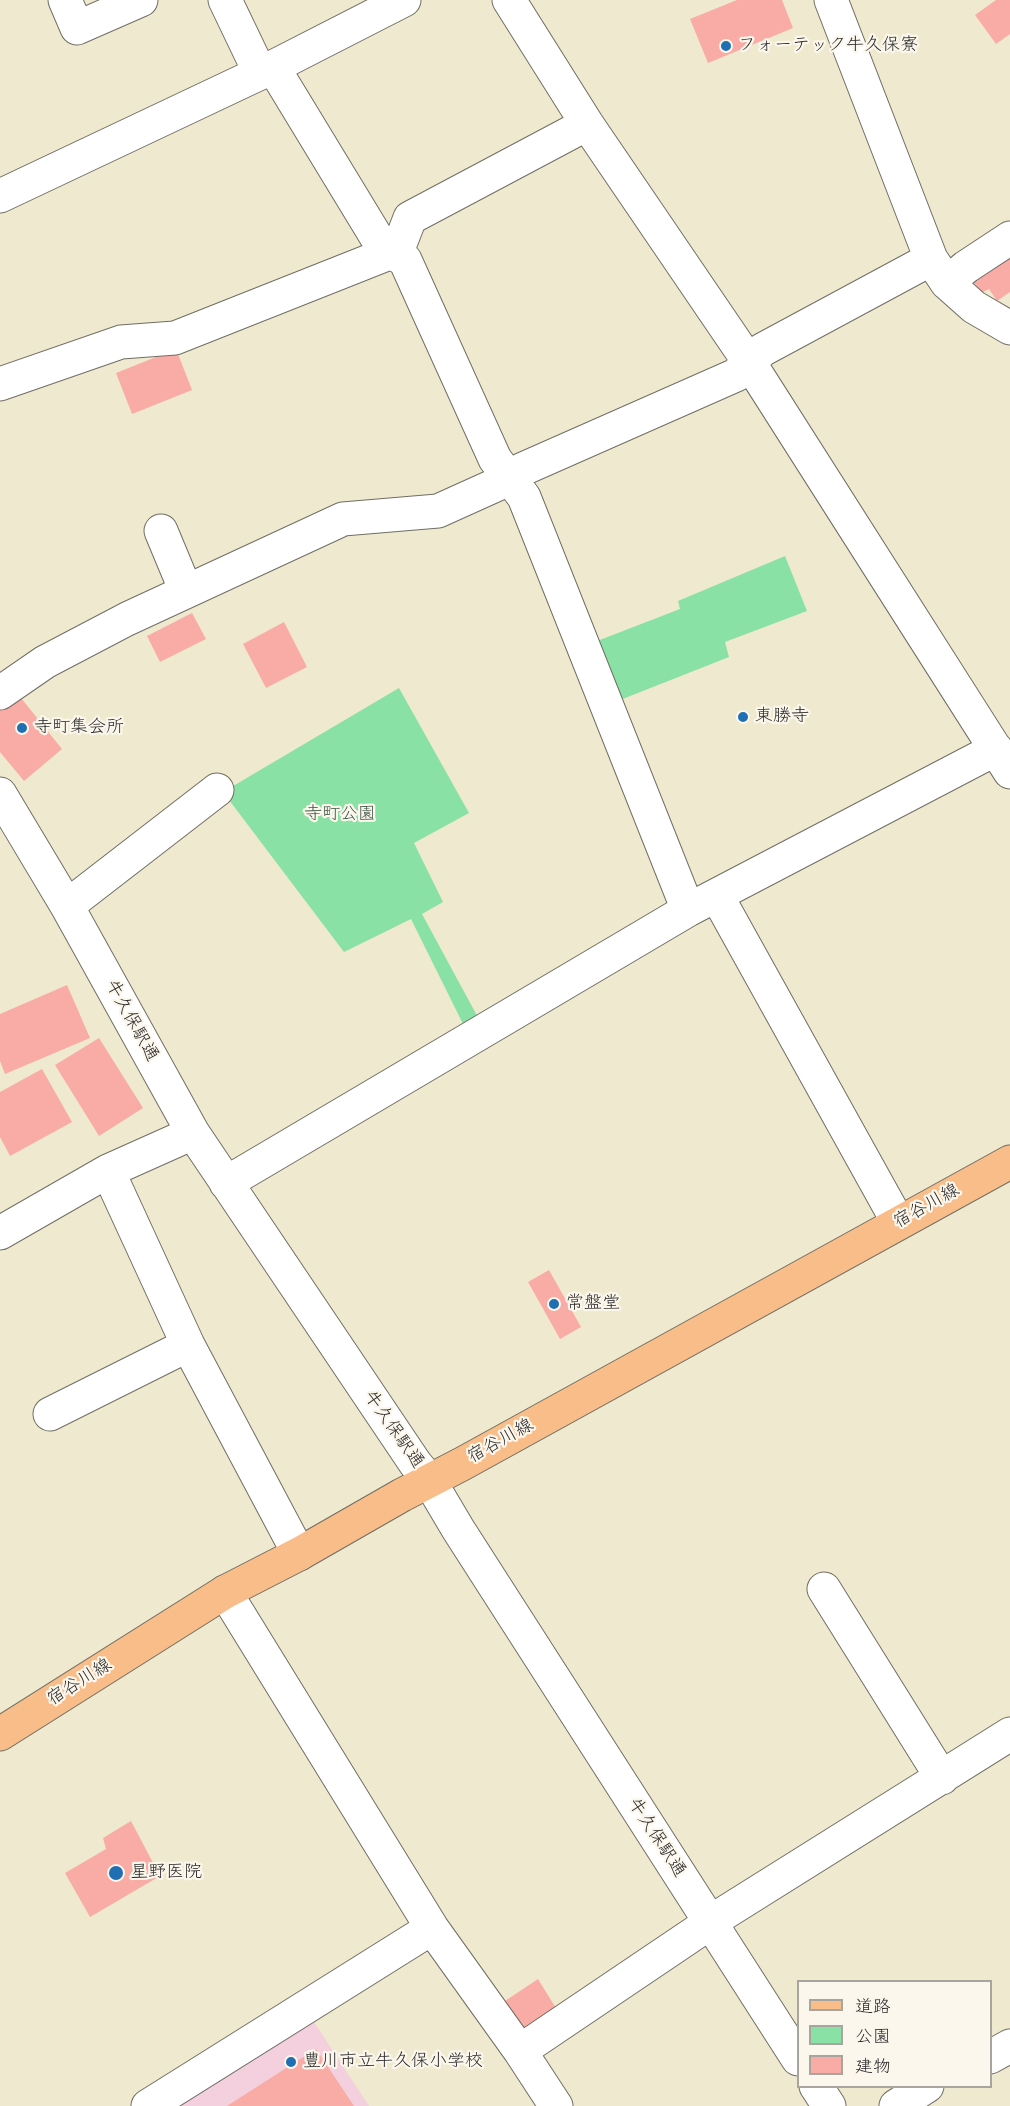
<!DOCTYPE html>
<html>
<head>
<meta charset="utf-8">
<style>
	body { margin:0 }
	#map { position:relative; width:1010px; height:2106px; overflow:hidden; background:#efe9cf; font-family:Mynerve,"Klee One",sans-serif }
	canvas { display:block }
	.legend { position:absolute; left:797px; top:1980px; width:195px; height:108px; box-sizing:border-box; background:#fbf7ec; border:2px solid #a8a59f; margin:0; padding:8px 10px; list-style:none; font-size:18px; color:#2b2b2b }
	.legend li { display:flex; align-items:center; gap:12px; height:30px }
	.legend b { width:30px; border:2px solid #a8a59f }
</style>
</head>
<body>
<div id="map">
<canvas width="1010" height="2106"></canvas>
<ul class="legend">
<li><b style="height:8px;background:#f8bd89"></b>道路</li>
<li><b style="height:16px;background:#89e1a5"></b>公園</li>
<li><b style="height:16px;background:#f9aca6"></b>建物</li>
</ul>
</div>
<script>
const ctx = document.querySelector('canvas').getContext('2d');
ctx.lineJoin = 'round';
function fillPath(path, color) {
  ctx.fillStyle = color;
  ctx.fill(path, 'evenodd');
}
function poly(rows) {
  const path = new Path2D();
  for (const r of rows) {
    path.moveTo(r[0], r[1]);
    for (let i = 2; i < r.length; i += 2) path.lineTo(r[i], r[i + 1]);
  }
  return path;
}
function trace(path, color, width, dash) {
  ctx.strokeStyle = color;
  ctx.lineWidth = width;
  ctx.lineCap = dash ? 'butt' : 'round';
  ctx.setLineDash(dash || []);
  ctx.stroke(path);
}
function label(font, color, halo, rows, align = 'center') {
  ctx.font = font + ' Mynerve,"Klee One",sans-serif';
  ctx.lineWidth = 4.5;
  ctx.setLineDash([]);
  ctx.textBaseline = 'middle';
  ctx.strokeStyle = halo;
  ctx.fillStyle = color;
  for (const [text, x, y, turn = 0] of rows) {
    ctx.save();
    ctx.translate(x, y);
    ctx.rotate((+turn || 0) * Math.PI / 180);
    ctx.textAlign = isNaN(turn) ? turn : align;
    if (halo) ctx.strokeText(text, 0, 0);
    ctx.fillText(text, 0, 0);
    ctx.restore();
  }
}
fillPath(poly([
	[312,2019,369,2106,173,2106]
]), '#f4cfde');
fillPath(poly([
	[785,556,807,611,725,642,729,657,615,702,592,643,680,609,678,601],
	[399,688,469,813,414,843,443,902,422,914,481,1023,466,1030,411,919,344,952,223,792]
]), '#89e1a5');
fillPath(poly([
	[737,0,782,0,793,28,708,63,690,19],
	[996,0,1010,0,1010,34,996,44,975,15],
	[1010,258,1010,292,997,301,989,289,981,293,971,278,982,270,985,275],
	[176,349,192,390,132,414,116,373],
	[192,613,206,639,160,662,147,636],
	[284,622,307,667,266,688,243,644],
	[17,693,62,749,24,781,0,752,0,707],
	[67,985,90,1038,5,1074,0,1061,0,1014],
	[99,1038,143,1108,99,1136,55,1065],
	[42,1069,72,1122,10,1156,0,1137,0,1092],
	[549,1270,581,1327,560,1339,528,1282],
	[131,1821,160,1876,90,1917,65,1873,106,1849,103,1838],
	[538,1979,559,2013,527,2034,505,2001],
	[316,2049,354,2106,227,2106]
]), '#f9aca6');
const minor = poly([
	[65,0,77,28,141,0],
	[225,0,260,73],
	[509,0,587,124,749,362,1010,772],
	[831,0,931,259,947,283,974,307,1010,328],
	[273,67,383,248,405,260,495,459,524,497,688,910],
	[0,196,273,67,404,0],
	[947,283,966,267,1010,238],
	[0,384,121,342,175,338,392,252,400,244,410,218,587,124],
	[161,531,186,591],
	[0,693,45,662,127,619,343,519,438,511,509,479,523,469,736,375,762,350,931,259],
	[0,794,67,906,193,1133,415,1463,429,1480,458,1529,798,2059],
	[717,896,898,1222],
	[67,906,217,790],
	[108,1171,188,1345,299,1554],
	[226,1183,688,910,996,749],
	[0,1233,108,1171,193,1133],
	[50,1414,188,1345],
	[824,1589,942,1778],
	[225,1592,432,1928,520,2051,556,2106],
	[520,2051,726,1912,1010,1734],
	[990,2057,1010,2046],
	[816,2086,829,2106],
	[148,2106,432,1928],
	[896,2106,927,2086]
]);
const major = poly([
	[0,1734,225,1592,299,1554,402,1495,462,1464,1010,1162]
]);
trace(minor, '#706e64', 35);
trace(major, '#706e64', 35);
trace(minor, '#fff', 33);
trace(major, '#f8bd89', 33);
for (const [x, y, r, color] of [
	[726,46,6,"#1f6fb2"],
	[743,717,6,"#1f6fb2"],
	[22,728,6,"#1f6fb2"],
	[554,1304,6,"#1f6fb2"],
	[116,1873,8,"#1f6fb2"],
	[291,2062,6,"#1f6fb2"]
]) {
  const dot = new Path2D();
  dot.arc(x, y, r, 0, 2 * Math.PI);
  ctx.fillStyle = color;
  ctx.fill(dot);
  trace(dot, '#fbf7ec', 2);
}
label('18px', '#2b2b2b', '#fbf7ec', [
	["フォーテック牛久保寮",738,46],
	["東勝寺",755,717],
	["寺町集会所",34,728],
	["常盤堂",566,1304],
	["星野医院",130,1873],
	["豊川市立牛久保小学校",303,2062]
], 'left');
label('18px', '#42584a', '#fbf7ec', [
	["寺町公園",340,815]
]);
label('18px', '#2b2b2b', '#fbf7ec', [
	["牛久保駅通",131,1021,61],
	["宿谷川線",927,1207,-29],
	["牛久保駅通",393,1430,55],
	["宿谷川線",501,1442,-29],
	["宿谷川線",80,1683,-32],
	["牛久保駅通",656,1838,57]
]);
</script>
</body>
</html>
